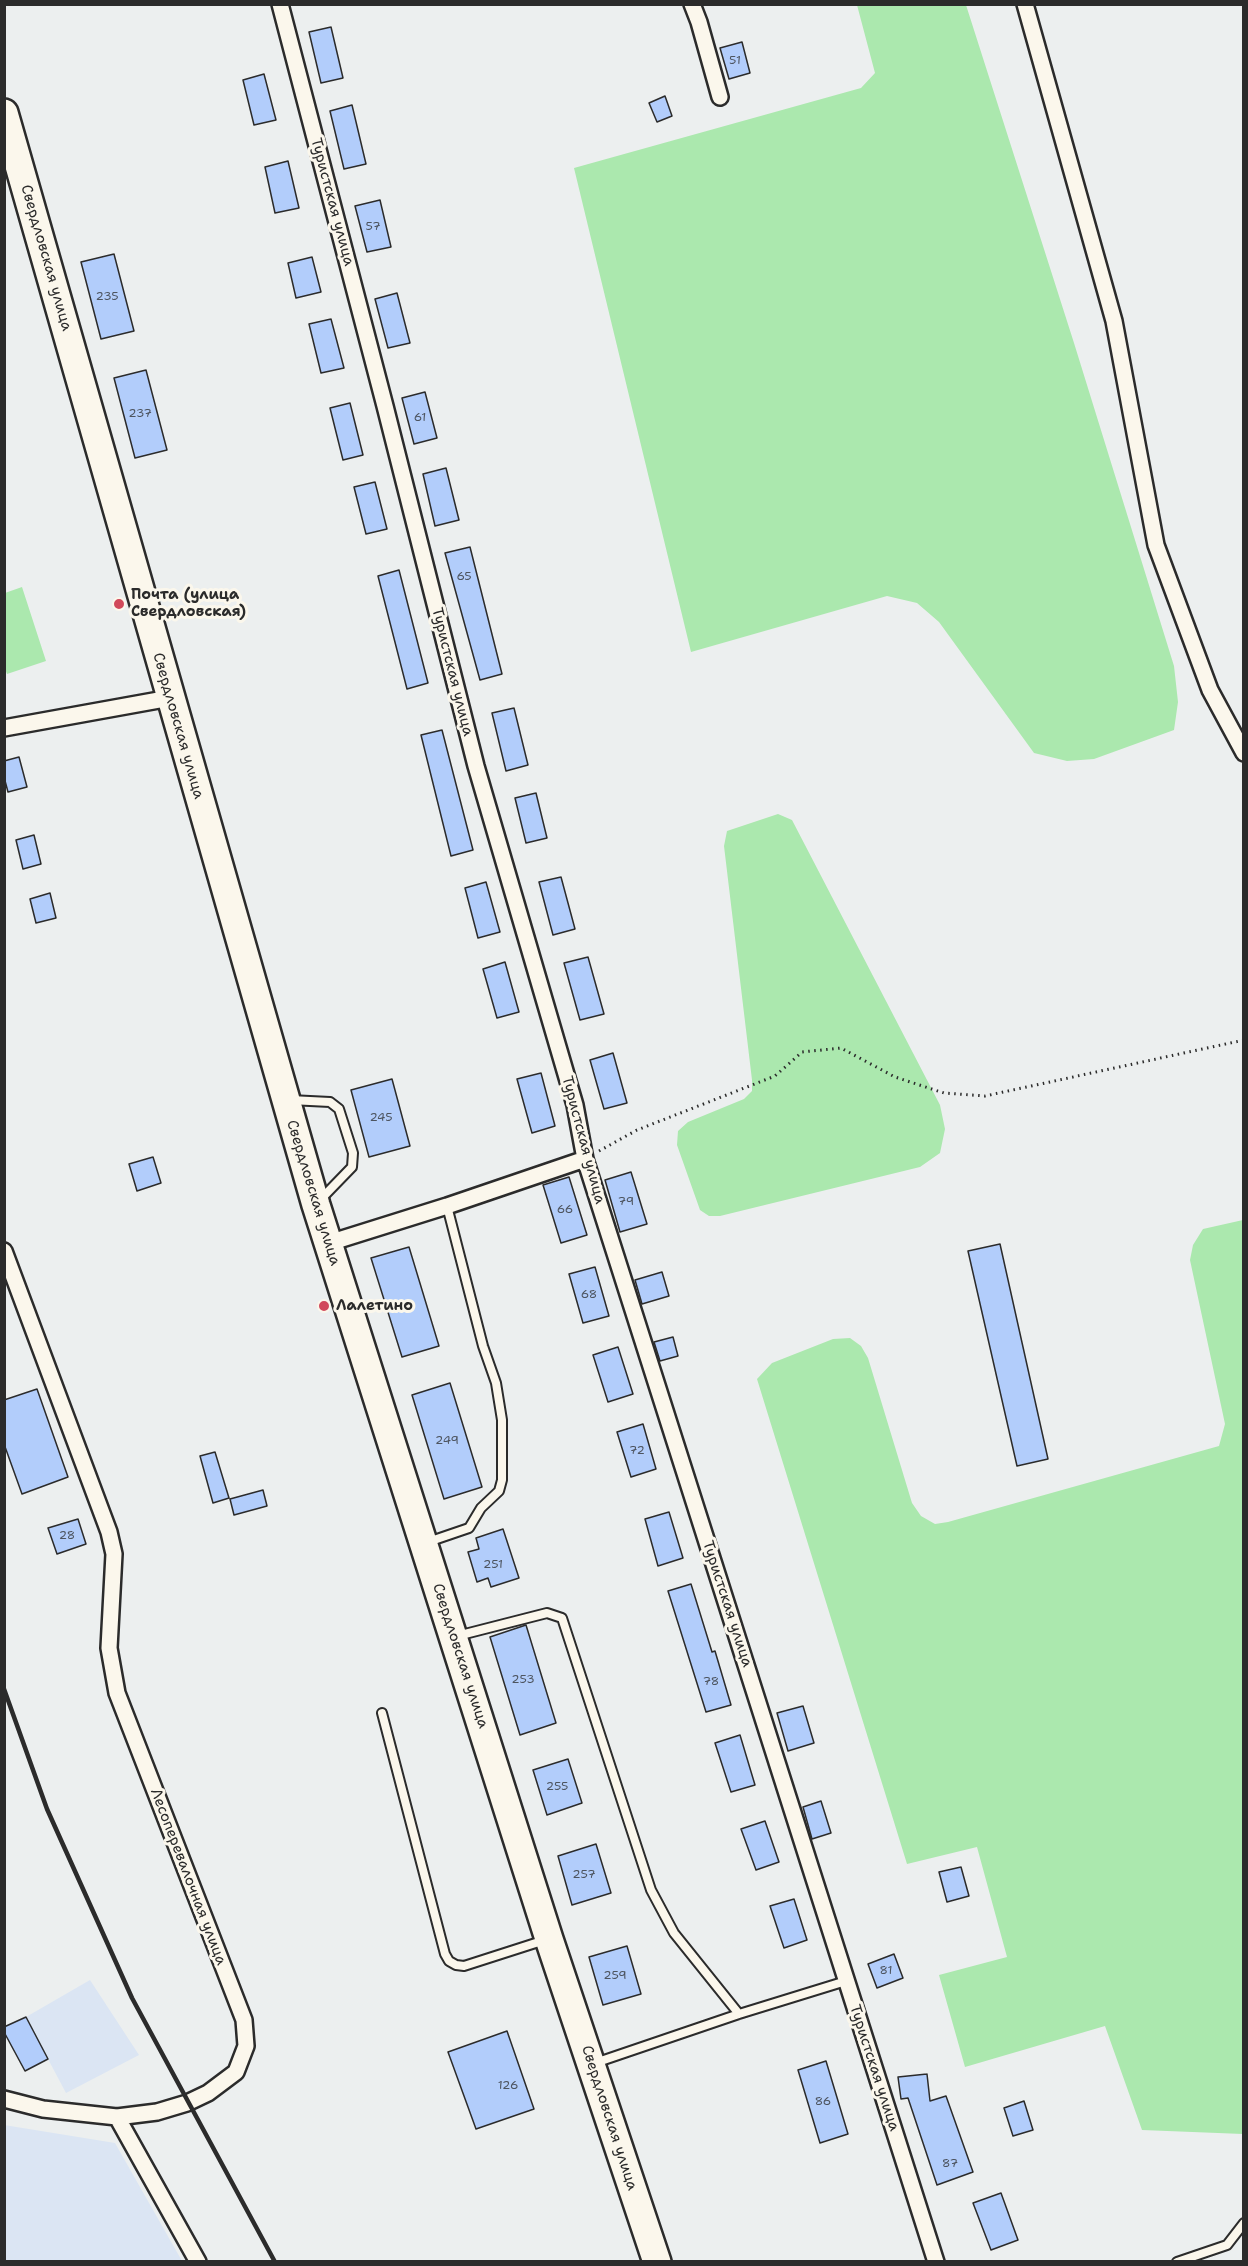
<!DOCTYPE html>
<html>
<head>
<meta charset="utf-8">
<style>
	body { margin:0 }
	#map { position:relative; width:1248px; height:2266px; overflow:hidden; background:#ecefef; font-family:"Shantell Sans",sans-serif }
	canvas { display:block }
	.frame { position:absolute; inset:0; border:6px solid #2b2b2b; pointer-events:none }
</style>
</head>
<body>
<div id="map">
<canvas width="1248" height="2266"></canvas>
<div class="frame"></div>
</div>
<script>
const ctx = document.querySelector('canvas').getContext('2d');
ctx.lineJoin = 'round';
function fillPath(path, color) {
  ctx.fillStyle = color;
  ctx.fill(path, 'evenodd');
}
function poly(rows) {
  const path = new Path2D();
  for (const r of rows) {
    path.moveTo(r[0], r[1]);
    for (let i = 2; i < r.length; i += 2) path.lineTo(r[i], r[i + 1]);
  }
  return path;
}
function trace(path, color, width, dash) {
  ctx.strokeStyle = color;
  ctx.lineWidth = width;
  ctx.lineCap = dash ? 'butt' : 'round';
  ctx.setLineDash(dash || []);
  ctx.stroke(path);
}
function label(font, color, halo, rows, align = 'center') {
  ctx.font = font + ' "Shantell Sans",sans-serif';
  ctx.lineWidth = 6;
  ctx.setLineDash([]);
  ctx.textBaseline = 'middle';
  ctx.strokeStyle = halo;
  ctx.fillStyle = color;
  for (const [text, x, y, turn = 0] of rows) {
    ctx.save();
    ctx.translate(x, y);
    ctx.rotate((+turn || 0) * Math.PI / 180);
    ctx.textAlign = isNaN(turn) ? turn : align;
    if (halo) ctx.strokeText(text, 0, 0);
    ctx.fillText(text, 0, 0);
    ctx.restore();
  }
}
fillPath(poly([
	[90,1980,139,2055,66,2093,48,2059,25,2071,5,2032,4,2027,26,2017],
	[4,2125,115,2143,182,2261,5,2261]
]), '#dbe5f3');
fillPath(poly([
	[857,5,966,5,1074,343,1174,666,1178,702,1174,730,1094,759,1067,761,1034,753,939,622,917,603,887,596,691,652,574,168,861,88,875,73],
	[22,587,46,661,7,674,4,666,5,593],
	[778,814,792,820,940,1105,945,1129,940,1153,920,1167,720,1216,709,1216,700,1210,677,1145,678,1131,688,1122,744,1099,752,1091,752,1080,724,846,727,831],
	[1243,1220,1243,2134,1142,2130,1105,2026,965,2067,939,1975,1007,1957,977,1847,907,1864,757,1379,772,1363,833,1339,850,1338,861,1346,868,1358,912,1503,921,1516,935,1524,948,1522,1219,1446,1225,1424,1190,1260,1193,1245,1203,1229]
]), '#abe8ae');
const building = poly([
	[331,27,343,78,321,83,309,32,331,27],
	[742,42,750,73,729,79,720,48,742,42],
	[264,74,276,120,254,125,243,80,264,74],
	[665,96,672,116,657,122,649,103,665,96],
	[352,105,366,164,344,169,330,111,352,105],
	[288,161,299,208,275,213,265,167,288,161],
	[380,200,391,247,367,252,355,206,380,200],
	[114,254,134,331,101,339,81,262,114,254],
	[312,257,321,292,296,298,288,263,312,257],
	[397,293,410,343,388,348,375,299,397,293],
	[331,319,344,368,321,373,309,324,331,319],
	[146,370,167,450,135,458,114,378,146,370],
	[425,392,437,438,414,444,402,398,425,392],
	[350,403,363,455,343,460,330,408,350,403],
	[446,468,459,520,435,526,423,474,446,468],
	[375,482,387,529,366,534,354,487,375,482],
	[470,547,502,674,480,680,445,553,470,547],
	[399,570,428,683,407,689,378,576,399,570],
	[514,708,528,765,506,771,492,713,514,708],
	[442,730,473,850,451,856,421,735,442,730],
	[19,757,27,787,8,792,4,777,4,761,19,757],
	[536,793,547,838,526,843,515,798,536,793],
	[34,835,41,864,23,869,16,840,34,835],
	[561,877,575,929,553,935,539,882,561,877],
	[486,882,500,932,478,938,465,888,486,882],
	[50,893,56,918,36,923,30,899,50,893],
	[588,957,604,1014,580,1020,564,963,588,957],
	[505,962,519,1012,497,1018,483,969,505,962],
	[613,1053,627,1103,604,1109,590,1060,613,1053],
	[541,1073,555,1126,532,1133,517,1079,541,1073],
	[392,1079,410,1146,369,1157,351,1090,392,1079],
	[153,1157,161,1183,137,1191,129,1164,153,1157],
	[631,1172,647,1224,620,1232,605,1180,631,1172],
	[569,1177,587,1235,561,1243,543,1185,569,1177],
	[1000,1244,1048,1459,1017,1466,968,1251,1000,1244],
	[409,1247,439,1346,402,1357,371,1258,409,1247],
	[595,1267,609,1316,583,1323,569,1274,595,1267],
	[662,1272,669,1296,642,1304,635,1280,662,1272],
	[673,1337,678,1356,660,1361,654,1342,673,1337],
	[618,1347,633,1394,608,1402,593,1355,618,1347],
	[450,1383,482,1487,444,1499,412,1395,450,1383],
	[37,1389,68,1477,22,1494,4,1444,4,1400,37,1389],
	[643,1424,656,1469,631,1477,617,1432,643,1424],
	[215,1452,229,1498,213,1503,200,1456,215,1452],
	[263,1490,267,1506,234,1515,230,1499,263,1490],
	[669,1512,683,1558,658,1566,645,1519,669,1512],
	[78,1519,86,1544,57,1554,48,1528,78,1519],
	[503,1529,519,1578,491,1587,488,1578,477,1582,468,1552,479,1549,476,1538,503,1529],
	[691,1584,712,1652,715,1651,731,1705,706,1712,668,1591,691,1584],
	[526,1625,556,1723,520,1735,490,1637,526,1625],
	[803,1706,814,1743,788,1751,777,1713,803,1706],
	[740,1735,755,1785,731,1792,715,1743,740,1735],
	[568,1759,582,1803,547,1815,533,1770,568,1759],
	[821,1801,831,1833,812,1839,803,1807,821,1801],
	[765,1821,779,1862,756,1870,741,1829,765,1821],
	[596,1844,611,1893,572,1905,558,1856,596,1844],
	[961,1867,969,1896,947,1902,939,1872,961,1867],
	[794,1899,807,1940,784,1948,770,1906,794,1899],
	[627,1946,641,1994,603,2005,589,1957,627,1946],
	[894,1954,903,1978,877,1988,868,1964,894,1954],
	[26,2017,48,2059,25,2071,4,2032,4,2027,26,2017],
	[507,2031,534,2109,476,2129,448,2052,507,2031],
	[826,2061,848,2134,820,2143,798,2070,826,2061],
	[927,2074,930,2101,946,2096,973,2172,937,2185,908,2098,901,2099,898,2077,927,2074],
	[1024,2101,1033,2130,1013,2136,1004,2108,1024,2101],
	[1001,2193,1018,2240,991,2250,973,2203,1001,2193]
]);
fillPath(building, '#b2cdfb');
trace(building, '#2b2b2b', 1.5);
const lane = poly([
	[290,1100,330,1102,339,1109,353,1153,352,1167,321,1199],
	[428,1542,469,1528,481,1508,499,1491,502,1480,502,1420,496,1383,483,1346,447,1206],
	[457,1636,547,1613,562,1618,651,1890,674,1933,739,2014],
	[382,1713,445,1954,449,1961,456,1965,464,1966,545,1940],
	[595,2063,739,2014,846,1981],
	[1177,2262,1227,2245,1244,2223]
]);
const street = poly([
	[280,4,385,406,476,766,575,1105,585,1159,936,2262],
	[692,4,699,22,720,97],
	[1025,4,1114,321,1156,545,1210,690,1244,753],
	[4,728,170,698],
	[329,1243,447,1206,585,1159],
	[4,1251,109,1532,114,1554,109,1648,117,1693,244,2020,246,2046,236,2072,208,2093,187,2103,157,2112,117,2117,43,2109,4,2099],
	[117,2117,198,2262]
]);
const highway = poly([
	[4,113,316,1205,549,1939,657,2262]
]);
trace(lane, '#2b2b2b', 12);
trace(street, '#2b2b2b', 20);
trace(highway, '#2b2b2b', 32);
trace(poly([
	[599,1151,637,1130,775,1076,802,1052,841,1048,895,1077,944,1093,985,1096,1244,1040]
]), '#2b2b2b', 3, [1.5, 4.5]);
trace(lane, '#fbf7ec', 8);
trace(street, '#fbf7ec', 15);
trace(highway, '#fbf7ec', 27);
trace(poly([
	[4,1689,47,1809,132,1998,275,2262]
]), '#2b2b2b', 4.5);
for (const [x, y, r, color] of [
	[119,604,6,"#d1495b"],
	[324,1306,6,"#d1495b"]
]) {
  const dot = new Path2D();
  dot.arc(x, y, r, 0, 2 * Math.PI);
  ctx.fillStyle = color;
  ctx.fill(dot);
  trace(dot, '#fbf7ec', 2);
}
label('12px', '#4d545f', null, [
	["51",735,61],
	["57",373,227],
	["235",107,297],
	["237",140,414],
	["61",420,418],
	["65",464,577],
	["245",381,1118],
	["79",626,1202],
	["66",565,1210],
	["68",589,1295],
	["249",447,1441],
	["72",637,1451],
	["28",67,1536],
	["251",493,1565],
	["253",523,1680],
	["78",711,1682],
	["255",557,1787],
	["257",584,1875],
	["81",886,1971],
	["259",615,1976],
	["126",508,2086],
	["86",823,2102],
	["87",950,2164]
]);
label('15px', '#2b2b2b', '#fbf7ec', [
	["Туристская улица",332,202,75],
	["Свердловская улица",46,258,74],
	["Туристская улица",452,672,76],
	["Свердловская улица",178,726,74],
	["Туристская улица",583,1140,75],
	["Свердловская улица",313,1193,73],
	["Туристская улица",727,1604,72],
	["Свердловская улица",460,1656,72],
	["Лесоперевалочная улица",188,1877,69],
	["Туристская улица",874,2068,72],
	["Свердловская улица",609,2118,72]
]);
label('bold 15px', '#2b2b2b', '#fbf7ec', [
	["Почта (улица",131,595],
	["Свердловская)",131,612],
	["Лалетино",336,1306]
], 'left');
</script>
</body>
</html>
